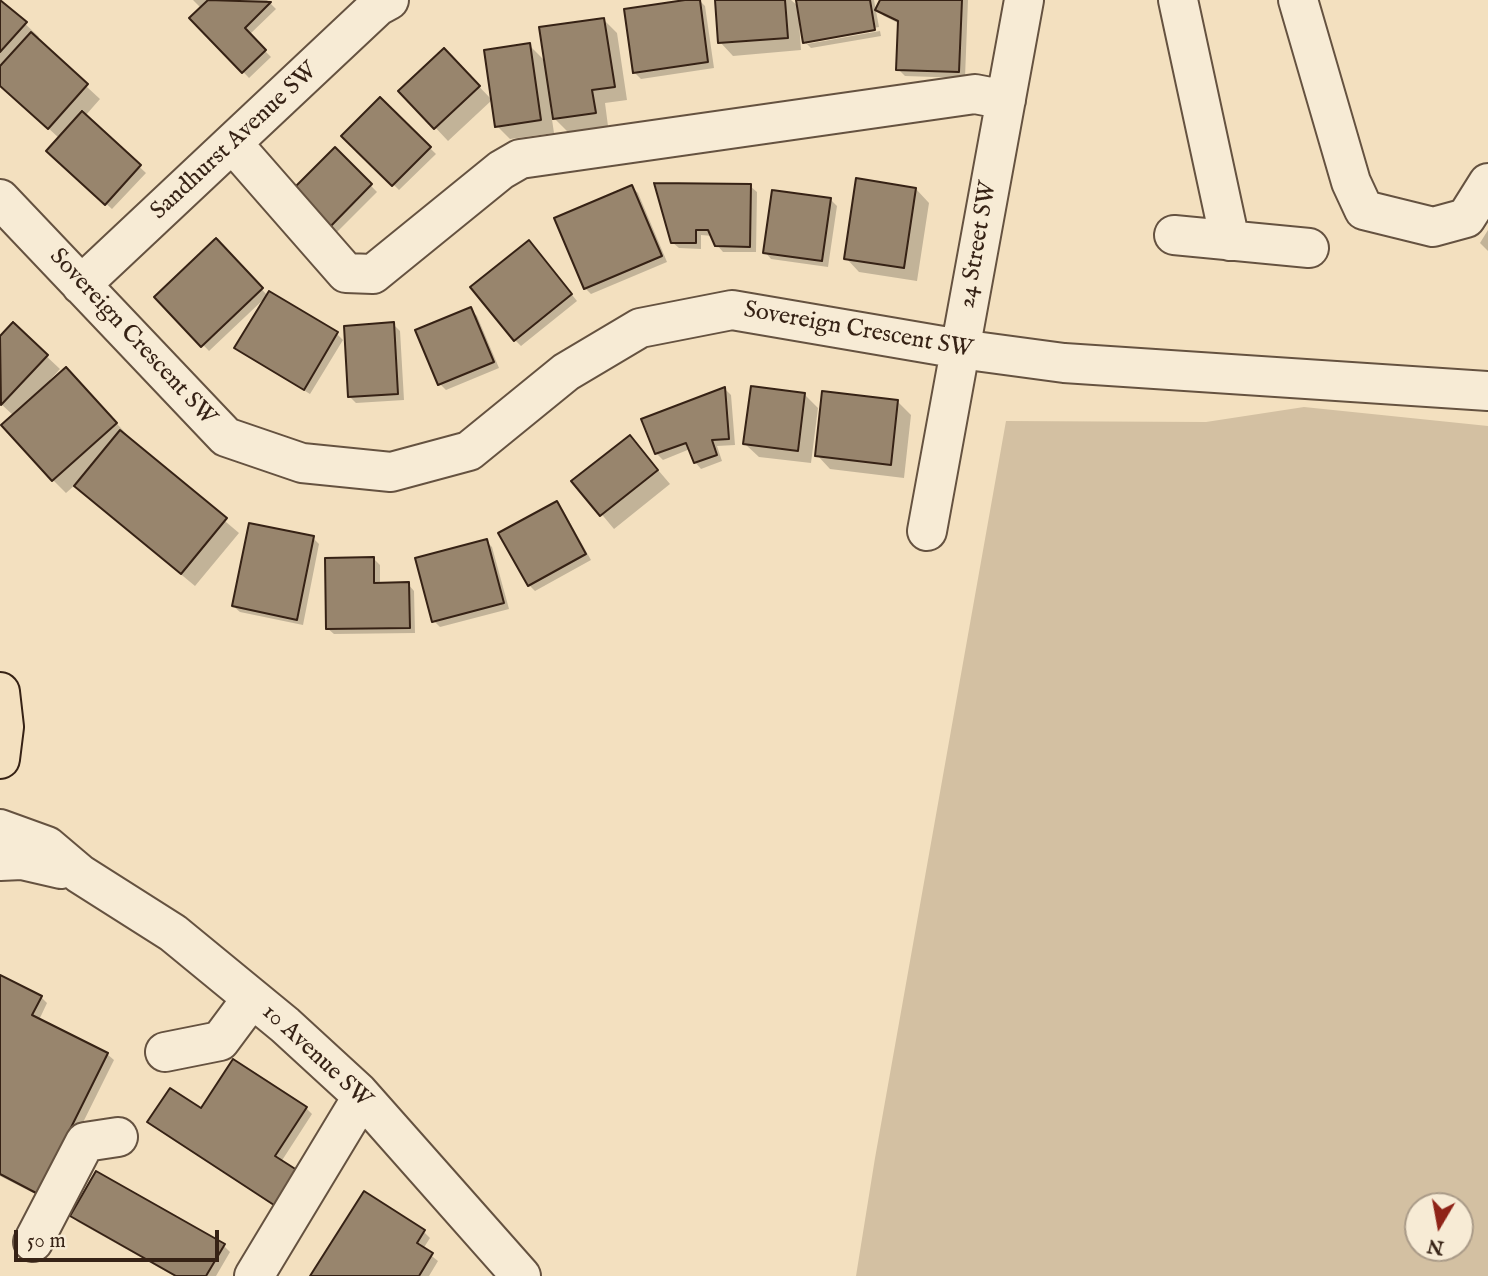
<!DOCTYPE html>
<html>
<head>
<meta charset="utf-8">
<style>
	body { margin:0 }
	#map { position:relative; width:1488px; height:1276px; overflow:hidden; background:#f3e0bf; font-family:"IM FELL English",serif }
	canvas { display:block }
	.north { position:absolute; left:1404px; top:1192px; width:70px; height:70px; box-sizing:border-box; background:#f7ebd5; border:2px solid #aa9b88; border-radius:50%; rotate:190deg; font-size:19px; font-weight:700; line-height:28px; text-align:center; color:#362215 }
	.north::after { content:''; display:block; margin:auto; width:24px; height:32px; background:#8f2418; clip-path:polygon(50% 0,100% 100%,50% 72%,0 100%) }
	.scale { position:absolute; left:14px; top:1230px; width:205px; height:32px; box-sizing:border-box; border:4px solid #362215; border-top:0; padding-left:9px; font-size:21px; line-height:24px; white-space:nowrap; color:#362215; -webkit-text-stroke:5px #f7ebd5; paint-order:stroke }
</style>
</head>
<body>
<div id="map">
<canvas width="1488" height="1276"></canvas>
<div class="north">N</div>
<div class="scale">50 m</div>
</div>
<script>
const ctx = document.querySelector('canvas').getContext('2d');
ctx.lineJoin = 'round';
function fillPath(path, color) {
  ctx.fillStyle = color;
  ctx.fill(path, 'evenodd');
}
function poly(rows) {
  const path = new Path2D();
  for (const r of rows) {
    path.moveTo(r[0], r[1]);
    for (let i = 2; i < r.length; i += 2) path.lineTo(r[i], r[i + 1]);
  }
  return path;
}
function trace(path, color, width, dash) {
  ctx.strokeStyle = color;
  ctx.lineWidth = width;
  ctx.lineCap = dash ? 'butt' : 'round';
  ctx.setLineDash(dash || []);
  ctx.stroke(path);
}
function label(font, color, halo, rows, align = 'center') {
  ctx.font = font + ' "IM FELL English",serif';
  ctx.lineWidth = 6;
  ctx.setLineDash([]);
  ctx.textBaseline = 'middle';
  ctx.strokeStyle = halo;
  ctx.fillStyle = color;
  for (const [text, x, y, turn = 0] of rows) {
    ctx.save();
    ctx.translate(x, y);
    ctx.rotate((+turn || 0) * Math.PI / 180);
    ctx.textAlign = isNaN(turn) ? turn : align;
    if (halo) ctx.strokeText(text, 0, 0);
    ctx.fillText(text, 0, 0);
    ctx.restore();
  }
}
fillPath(poly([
	[1304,407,1488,426,1488,1276,856,1276,875,1158,1006,421,1206,422],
	[1418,1206,1460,1206,1460,1248,1418,1248]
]), '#d3c0a2');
fillPath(poly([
	[0,0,39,37,36,40,100,99,85,116,146,173,112,209,54,157,59,138,0,84],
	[193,0,267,0,276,9,249,35,271,57,249,78,192,18,202,9],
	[699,0,705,6,714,68,641,79,635,73],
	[717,0,791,0,799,7,797,0,874,0,879,27,807,40,807,44,880,31,881,36,811,48,805,42,801,22,799,22,801,50,733,56,720,42],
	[882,0,968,0,965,78,905,76,898,69,900,24,884,16,877,10],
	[603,19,617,33,627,100,605,103,608,126,568,132,555,119,553,105,550,106,554,133,510,139,497,126,529,45,546,62],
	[444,50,492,100,448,141,401,91],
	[380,99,436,154,399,190,344,136],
	[335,149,377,192,333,236,290,194],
	[750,186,757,192,756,252,723,252,717,245,713,236,701,235,701,249,679,248,672,242],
	[632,187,638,193,667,262,591,294,585,288],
	[916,189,929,203,917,281,859,272,846,258],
	[831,200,837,206,828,267,771,259,765,252],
	[1488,230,1488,251,1480,243],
	[216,241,268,296,270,293,337,334,343,340,310,394,243,354,237,348,265,298,209,351,157,297],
	[535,249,577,301,521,346,515,340],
	[470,309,477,316,499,368,446,390,440,384],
	[393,324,400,331,404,400,356,403,350,397],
	[13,325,60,369,50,380,52,382,79,382,129,437,127,438,239,533,195,586,90,499,75,485,66,493,53,480,14,416,0,403,0,338],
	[725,389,731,395,735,445,717,446,722,461,701,469,695,462,690,449,663,460,656,453],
	[804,394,818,408,811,463,759,457,745,444],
	[898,402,911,415,904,478,830,469,817,455],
	[630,437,670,484,614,529,574,481],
	[557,503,563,510,591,560,535,591,529,585],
	[313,538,319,544,303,625,240,612,233,606],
	[486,541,492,547,509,609,440,627,434,621],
	[374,559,380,565,380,585,408,584,414,591,415,633,334,634,327,628],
	[0,977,41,997,47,1003,39,1020,107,1054,114,1060,45,1199,0,1176],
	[306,1108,312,1114,281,1162,283,1212,149,1122,201,1111],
	[72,1216,224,1246,230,1252,216,1276,174,1276,78,1222],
	[424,1232,430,1238,423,1249,438,1261,429,1276,312,1276]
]), '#0003');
const building = poly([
	[0,0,27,22,0,52,0,0],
	[208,0,271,2,245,28,266,50,242,73,189,18,208,0],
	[685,0,700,0,708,62,633,73,624,9,685,0],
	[715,0,785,0,788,38,718,43,715,0],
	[796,0,870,0,875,30,803,43,796,0],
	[880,0,962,0,959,72,896,70,898,21,875,10,880,0],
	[604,18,615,87,592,90,596,113,553,119,539,27,604,18],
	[31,32,88,84,48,129,0,86,0,66,31,32],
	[530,43,541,120,495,127,484,50,530,43],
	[444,48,480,86,434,129,398,91,444,48],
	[380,97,431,147,392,186,341,136,380,97],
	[82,111,141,165,105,205,46,151,82,111],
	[335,147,372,184,326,231,288,194,335,147],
	[856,178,916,188,904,268,844,259,856,178],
	[654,183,751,184,750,247,715,246,708,230,696,230,696,243,671,243,654,183],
	[632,185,662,256,584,289,554,218,632,185],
	[772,190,831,198,822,261,763,253,772,190],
	[216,238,263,288,201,347,154,297,216,238],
	[529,240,572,294,514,341,470,287,529,240],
	[269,291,338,332,304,390,234,348,269,291],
	[471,307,494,362,438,385,415,330,471,307],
	[13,322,48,355,1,405,0,336,13,322],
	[394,322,398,394,348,397,344,326,394,322],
	[66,367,117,423,52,481,1,425,66,367],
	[751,386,805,393,798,451,743,444,751,386],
	[725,387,729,439,712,440,717,455,694,463,686,443,655,454,641,419,725,387],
	[822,391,898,400,891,465,815,456,822,391],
	[120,430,227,518,181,574,74,486,120,430],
	[630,435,658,470,600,516,571,481,630,435],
	[557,501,586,554,528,586,498,533,557,501],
	[249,523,314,536,297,620,232,606,249,523],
	[487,539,504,603,432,622,415,558,487,539],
	[374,557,374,583,409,582,410,628,326,629,325,558,374,557],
	[0,975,42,996,32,1015,108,1053,38,1194,0,1174,0,975],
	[233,1059,307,1107,275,1156,300,1172,277,1207,147,1122,170,1088,201,1108,233,1059],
	[96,1171,225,1244,206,1276,176,1276,70,1216,96,1171],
	[364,1191,425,1230,417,1243,433,1253,419,1276,310,1276,364,1191]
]);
fillPath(building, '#98856d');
trace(building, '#362215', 2);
const minor = poly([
	[1178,0,1230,241],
	[1298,0,1351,182,1364,210,1433,227,1466,218,1488,183],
	[233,144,346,273,373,274,501,170,520,159,975,94,1006,100],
	[0,199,226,437,302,463,391,472,469,451,566,372,640,328,732,310,960,349,1064,363,1488,391],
	[1174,235,1309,248],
	[81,285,378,6,389,0],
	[927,531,1024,0],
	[0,829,47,846,80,874,173,933,285,1025,358,1092,521,1276],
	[0,861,22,860,61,869],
	[165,1052,220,1041,252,998],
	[33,1242,85,1142,118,1137],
	[254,1276,362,1097]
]);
const highway = poly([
	[0,692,4,727,0,759]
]);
trace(minor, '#655240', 42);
trace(highway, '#362215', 42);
trace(minor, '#f7ebd5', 38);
trace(highway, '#f3e0bf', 38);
label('24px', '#362215', '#f7ebd5', [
	["Sandhurst Avenue SW",235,142,-43],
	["24 Street SW",979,245,-80],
	["Sovereign Crescent SW",858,331,10],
	["Sovereign Crescent SW",132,338,47],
	["10 Avenue SW",316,1057,43]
]);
</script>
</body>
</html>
